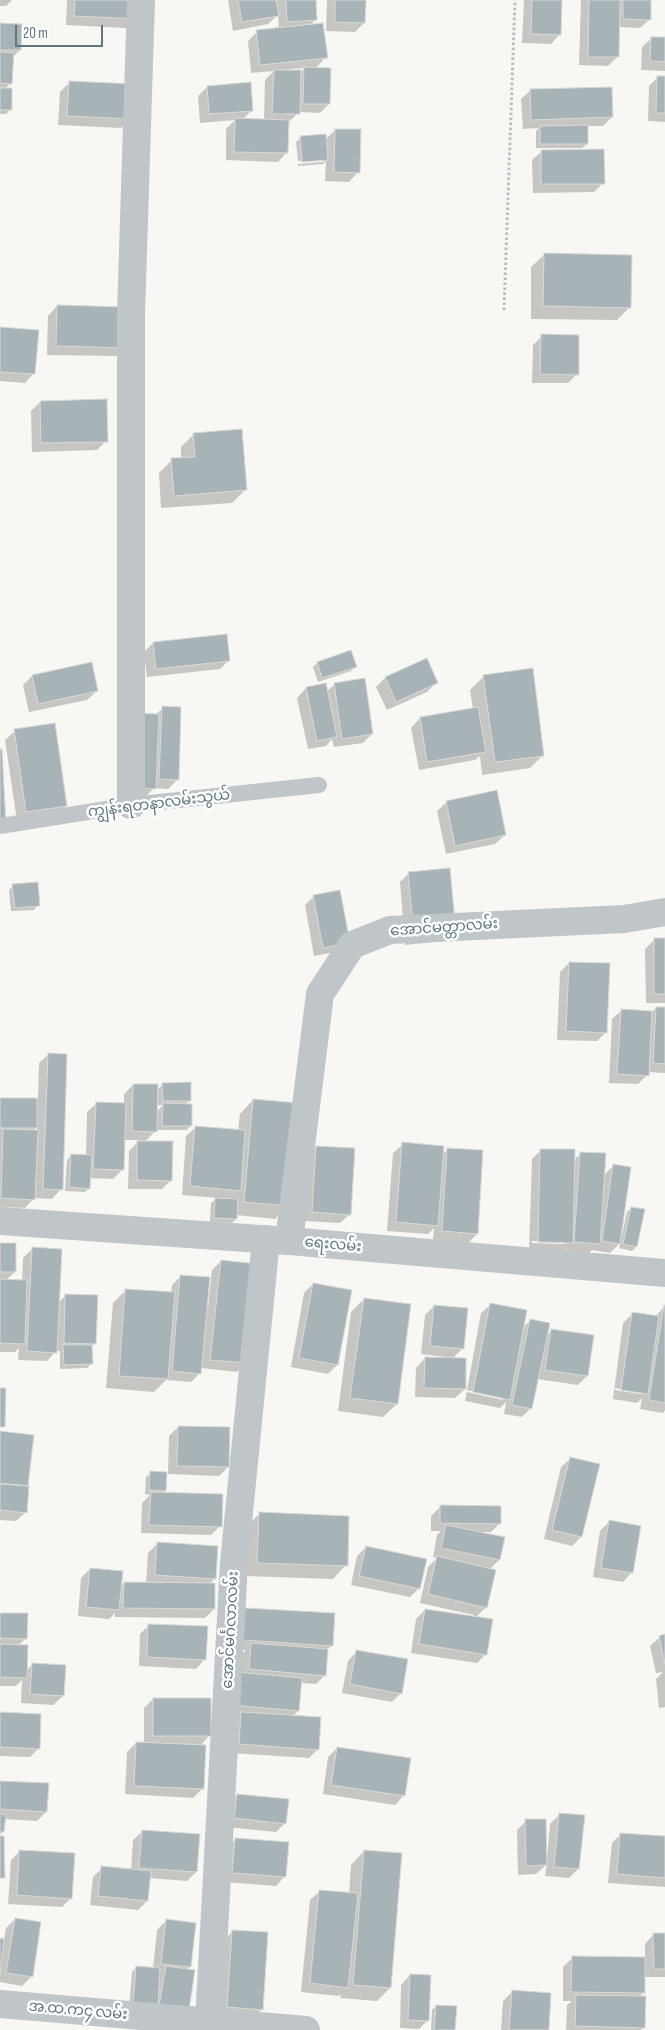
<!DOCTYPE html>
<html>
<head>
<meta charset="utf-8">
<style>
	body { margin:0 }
	#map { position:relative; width:665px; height:2030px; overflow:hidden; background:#f7f7f3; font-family:"Sofia Sans Condensed",sans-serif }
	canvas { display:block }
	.scale { position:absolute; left:15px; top:25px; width:88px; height:22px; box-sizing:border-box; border:2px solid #5f7681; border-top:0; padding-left:6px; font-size:15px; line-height:18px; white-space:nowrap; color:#5f7681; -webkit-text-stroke:4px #fff; paint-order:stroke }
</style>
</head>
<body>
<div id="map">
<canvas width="665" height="2030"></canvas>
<div class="scale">20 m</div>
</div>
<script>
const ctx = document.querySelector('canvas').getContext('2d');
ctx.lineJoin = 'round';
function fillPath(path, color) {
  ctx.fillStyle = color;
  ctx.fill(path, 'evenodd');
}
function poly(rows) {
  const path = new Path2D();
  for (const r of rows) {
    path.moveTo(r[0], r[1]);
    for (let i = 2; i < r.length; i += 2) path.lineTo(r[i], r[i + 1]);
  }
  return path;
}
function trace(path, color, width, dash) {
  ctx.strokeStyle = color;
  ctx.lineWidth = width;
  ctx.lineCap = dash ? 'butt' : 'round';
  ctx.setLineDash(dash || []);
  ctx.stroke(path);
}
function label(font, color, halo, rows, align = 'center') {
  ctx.font = font + ' "Sofia Sans Condensed","Noto Sans Myanmar",sans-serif';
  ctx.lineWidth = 5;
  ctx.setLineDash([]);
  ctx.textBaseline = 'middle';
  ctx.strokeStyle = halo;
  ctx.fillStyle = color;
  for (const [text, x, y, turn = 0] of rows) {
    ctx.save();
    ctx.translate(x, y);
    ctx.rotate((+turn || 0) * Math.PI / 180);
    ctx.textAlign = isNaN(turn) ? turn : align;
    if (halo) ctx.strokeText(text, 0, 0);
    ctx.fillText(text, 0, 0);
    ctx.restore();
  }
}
fillPath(poly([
	[0,0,12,0,6,6,0,6],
	[67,0,136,0,135,19,126,28,66,25],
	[228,0,275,0,275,3,277,3,277,0,315,0,316,19,309,26,326,57,315,69,329,104,320,113,299,112,288,123,287,152,278,162,226,160,226,129,235,120,200,123,198,96,207,87,252,110,242,120,264,120,265,80,274,71,251,73,248,41,257,32,279,29,278,15,268,24,233,31],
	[305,68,299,73,290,71,290,69],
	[327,0,365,0,364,23,355,32,326,31],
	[524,0,561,0,560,34,551,44,522,43],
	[581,0,650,0,650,19,640,28,618,27,617,57,608,66,579,65],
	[0,25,20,50,13,57,11,83,5,89,10,110,6,114,0,114],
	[652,38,665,39,665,71,641,70,642,47],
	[658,77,665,77,665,122,648,121,649,86],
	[69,83,131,119,121,128,58,125,60,92],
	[531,90,612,117,603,126,587,126,587,144,582,148,536,148,536,131,539,128,523,129,521,99],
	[335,130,358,172,349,182,325,181,326,161,323,164,298,166,298,164,324,162,324,159,298,161,296,142,301,138,325,140],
	[542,151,603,183,594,192,533,193,532,160],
	[545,254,630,307,617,320,531,319,531,267],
	[57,306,125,347,116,356,47,355,48,316],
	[0,329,34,373,25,383,0,381],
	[542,336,577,374,568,383,532,383,533,345],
	[40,402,106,441,97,450,32,452,31,411],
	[194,434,245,490,232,503,161,508,159,473,172,460,181,459,181,447],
	[153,643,229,660,220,669,147,677,144,652],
	[350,651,356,666,351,671,318,682,313,667,317,663],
	[426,659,436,683,427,692,387,710,376,687,385,678],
	[32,676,97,691,87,700,29,712,23,685],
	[484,676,543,755,530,768,482,775,480,756,475,760,419,770,411,728,420,718,473,709,470,690],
	[335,684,372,734,363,743,334,747,332,739,326,746,308,749,297,698,306,688,325,685,326,692],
	[163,708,178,779,168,789,154,788,145,797,119,796,155,715],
	[15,731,66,806,57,815,17,821,5,740],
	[447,802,505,835,495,844,446,854,437,811],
	[409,873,446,941,405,945,400,882],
	[13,886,38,905,34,910,11,911,9,890],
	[314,896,340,951,314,956,305,905],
	[654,940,665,940,665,1003,646,1003,645,949],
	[569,963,606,1032,597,1041,557,1040,560,972],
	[656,1008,665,1008,665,1073,648,1072,647,1075,638,1084,609,1083,612,1019,622,1010,652,1012],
	[49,1054,61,1189,52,1199,34,1198,25,1208,0,1207,0,1099,38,1099,39,1063],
	[37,1126,37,1131,32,1131],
	[163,1084,190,1100,185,1105,191,1125,187,1130,156,1130,145,1142,171,1180,162,1189,128,1189,129,1151,140,1140,124,1140,122,1170,113,1179,89,1178,89,1188,85,1192,65,1191,67,1160,71,1155,86,1156,87,1112,97,1103,124,1104,124,1094,133,1085,157,1090],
	[156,1105,163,1105,156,1112],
	[253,1100,288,1205,275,1219,236,1215,236,1219,232,1223,210,1222,211,1203,217,1198,182,1195,186,1136,196,1127,238,1131,240,1114],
	[403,1144,443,1154,448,1149,477,1234,468,1243,433,1240,434,1228,428,1234,387,1231,393,1153],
	[317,1147,350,1214,340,1223,304,1221,307,1156],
	[541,1150,574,1160,581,1153,603,1176,614,1165,620,1234,622,1234,627,1212,631,1208,636,1247,632,1251,619,1248,621,1242,610,1253,592,1250,589,1253,566,1251,566,1249,563,1252,529,1251,532,1159],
	[532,1241,565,1242,565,1244,532,1243],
	[0,1244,15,1272,6,1280,22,1281,23,1258,32,1249,59,1302,66,1295,95,1343,91,1347,91,1364,87,1368,60,1369,60,1351,56,1351,47,1361,18,1360,19,1348,15,1352,0,1352],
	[221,1261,246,1363,237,1372,201,1368,200,1373,191,1382,166,1380,154,1392,106,1388,113,1303,126,1290,171,1293,172,1285,181,1276,206,1307,208,1307,212,1270],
	[313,1284,337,1365,328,1374,291,1367,304,1293],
	[364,1299,397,1404,383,1417,338,1411,351,1312],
	[491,1304,522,1328,531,1320,546,1336,552,1330,593,1336,587,1376,578,1385,537,1379,531,1408,522,1417,504,1414,506,1402,500,1408,465,1401,481,1313],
	[467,1390,503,1397,503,1400,467,1392],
	[434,1306,463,1348,452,1359,465,1389,455,1398,415,1397,416,1368,425,1358,446,1359,446,1357,421,1354,425,1315],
	[665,1306,665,1410,663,1413,640,1409,642,1398,637,1403,613,1399,623,1323,633,1313,655,1317],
	[615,1388,641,1392,641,1394,615,1390],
	[178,1427,228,1467,219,1476,168,1474,169,1436],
	[0,1433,27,1485,25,1487,26,1512,16,1521,0,1520],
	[571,1458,581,1537,572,1546,544,1539,561,1467],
	[151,1473,165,1491,162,1494,220,1526,211,1535,141,1533,142,1503,150,1495,145,1494,146,1477],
	[441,1506,500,1523,491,1532,482,1532,499,1560,489,1570,486,1607,475,1618,486,1654,477,1663,411,1653,416,1619,425,1610,474,1617,474,1615,420,1603,428,1567,437,1558,433,1557,437,1535,441,1531,431,1531,431,1516],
	[259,1514,346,1565,333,1579,244,1576,246,1527],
	[609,1522,632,1572,623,1582,593,1577,600,1531],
	[157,1544,215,1578,208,1585,214,1609,205,1618,115,1617,115,1613,109,1619,78,1616,81,1578,90,1569,120,1587,124,1583,146,1584,148,1553],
	[366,1547,419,1588,410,1597,351,1585,357,1556],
	[0,1614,26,1638,18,1646,26,1671,32,1665,63,1696,53,1705,21,1703,22,1680,16,1686,0,1686],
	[236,1618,332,1645,327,1650,325,1675,316,1684,301,1683,298,1711,293,1716,318,1749,309,1758,231,1753,243,1653,246,1650,234,1649],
	[149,1625,205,1659,196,1669,139,1666,140,1634],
	[665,1636,665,1707,659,1708,656,1679,663,1672,656,1673,650,1646,660,1637],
	[357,1651,401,1693,392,1702,342,1693,348,1661],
	[153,1699,210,1735,200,1746,203,1788,193,1798,125,1794,127,1752,136,1743,144,1743,144,1708],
	[0,1713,39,1748,30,1757,0,1756],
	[337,1748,404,1795,395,1805,323,1794,328,1757],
	[0,1782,46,1812,37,1821,4,1819,3,1831,0,1835],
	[237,1795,285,1823,276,1832,226,1827,228,1804],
	[560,1814,578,1869,569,1878,545,1876,547,1864,536,1874,518,1875,517,1830,526,1821,545,1858,547,1858,550,1824],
	[143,1831,196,1872,187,1881,149,1878,147,1901,138,1910,90,1905,93,1877,102,1868,131,1871,133,1840],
	[621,1834,665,1838,665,1887,608,1883,612,1843],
	[236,1839,285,1876,276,1886,224,1882,227,1848],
	[20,1851,71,1898,62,1907,8,1904,11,1860],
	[364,1851,390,1988,377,2001,340,1998,341,1994,338,1996,301,1992,310,1900,320,1891,349,1894,351,1865],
	[15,1919,32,1976,22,1986,0,1982,0,1940,4,1940,6,1928],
	[166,1921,190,1966,150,2021,129,2009,132,1972,136,1968,153,1969,157,1930],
	[232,1932,262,2009,252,2018,218,2016,223,1941],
	[654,1934,665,1934,665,1977,644,1977,643,1993,639,1997,644,2027,641,2030,566,2030,567,2005,572,2001,563,2001,563,1967,572,1958,645,1959,645,1944],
	[410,1975,428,2020,419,2029,400,2028,401,1985],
	[512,1992,547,2030,501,2030,503,2001],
	[436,2006,454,2030,431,2030,432,2010]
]), '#0003');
const building = poly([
	[75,0,137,0,136,19,74,16,75,0],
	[238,0,276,0,279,16,242,22,238,0],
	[286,0,316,0,317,20,287,22,286,0],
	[335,0,366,0,365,23,335,22,335,0],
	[532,0,562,0,561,35,531,34,532,0],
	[589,0,620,0,619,57,588,57,589,0],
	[623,0,651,0,651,20,623,19,623,0],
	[0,23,22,24,21,50,0,50,0,23],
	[323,23,328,58,260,65,256,30,323,23],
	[651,37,665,37,665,62,650,61,651,37],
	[0,52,14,53,12,84,0,83,0,52],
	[304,67,331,68,330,104,303,104,304,67],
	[274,70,301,70,300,114,272,114,274,70],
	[657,76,665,76,665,113,656,113,657,76],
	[69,81,134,84,132,119,67,116,69,81],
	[251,82,253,111,209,114,207,86,251,82],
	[612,87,613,117,531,120,530,89,612,87],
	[0,88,12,88,12,110,0,110,0,88],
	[235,118,289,120,288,153,234,152,235,118],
	[588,125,588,144,540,144,540,126,588,125],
	[335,129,361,129,360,173,334,172,335,129],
	[326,134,328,160,302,162,300,136,326,134],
	[604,149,605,184,541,184,541,150,604,149],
	[544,253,632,255,631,308,543,306,544,253],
	[57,305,127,307,126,348,56,346,57,305],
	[0,327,39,330,35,374,0,372,0,327],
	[541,334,579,335,579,375,540,374,541,334],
	[107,399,108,442,41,443,40,401,107,399],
	[242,429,247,490,174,496,171,458,195,457,193,433,242,429],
	[227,634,230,661,156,669,153,642,227,634],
	[351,650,357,667,322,678,317,662,351,650],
	[427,658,438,683,396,702,385,677,427,658],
	[92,662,98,691,38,704,32,675,92,662],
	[533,668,544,756,495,762,483,675,533,668],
	[365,678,373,734,342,739,334,683,365,678],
	[326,683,337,737,317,741,306,687,326,683],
	[162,706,181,707,179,780,159,779,162,706],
	[478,707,486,752,427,762,420,717,478,707],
	[131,713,159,714,156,789,128,787,131,713],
	[55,723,67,806,26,812,14,729,55,723],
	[0,749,2,749,6,825,0,825,0,749],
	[497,790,506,835,455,846,446,801,497,790],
	[450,868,456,932,414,936,408,872,450,868],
	[38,882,40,906,15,908,12,884,38,882],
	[340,890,350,942,323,948,313,895,340,890],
	[654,938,665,938,665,994,654,994,654,938],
	[569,962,610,963,607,1033,566,1031,569,962],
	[656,1007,665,1007,665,1064,653,1063,656,1007],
	[621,1009,652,1011,649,1076,617,1074,621,1009],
	[48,1053,67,1054,63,1190,43,1189,48,1053],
	[191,1082,191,1101,163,1101,162,1083,191,1082],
	[133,1084,158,1084,157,1132,132,1131,133,1084],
	[0,1098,37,1098,37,1128,0,1128,0,1098],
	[253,1099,298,1103,289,1206,244,1202,253,1099],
	[96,1102,126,1103,124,1170,93,1169,96,1102],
	[163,1103,192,1104,192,1126,162,1126,163,1103],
	[195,1126,245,1130,241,1191,190,1186,195,1126],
	[3,1129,38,1130,35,1200,1,1198,3,1129],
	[137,1141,173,1141,172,1181,137,1180,137,1141],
	[402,1142,444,1146,438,1226,396,1222,402,1142],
	[316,1146,355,1148,351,1215,312,1212,316,1146],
	[447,1148,483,1150,478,1234,442,1231,447,1148],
	[540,1149,575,1149,573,1243,538,1242,540,1149],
	[580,1152,606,1153,600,1244,574,1242,580,1152],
	[71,1154,92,1155,90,1189,69,1187,71,1154],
	[613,1164,631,1167,620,1244,602,1241,613,1164],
	[215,1198,238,1199,237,1219,214,1218,215,1198],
	[631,1207,645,1209,637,1247,623,1244,631,1207],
	[0,1243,16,1243,16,1272,0,1272,0,1243],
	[32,1247,62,1249,57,1353,27,1351,32,1247],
	[221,1260,258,1264,248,1363,210,1360,221,1260],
	[180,1275,210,1277,201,1374,172,1371,180,1275],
	[0,1279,27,1280,25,1344,0,1343,0,1279],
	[313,1283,352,1290,338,1365,299,1358,313,1283],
	[125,1289,175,1292,168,1379,119,1376,125,1289],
	[65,1294,98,1295,96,1344,64,1343,65,1294],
	[364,1298,411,1304,398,1404,350,1398,364,1298],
	[490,1303,527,1310,510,1400,473,1392,490,1303],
	[434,1305,468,1308,464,1349,430,1346,434,1305],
	[664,1305,665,1305,665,1403,649,1400,664,1305],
	[632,1312,659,1316,648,1394,621,1390,632,1312],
	[530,1319,550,1323,532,1409,512,1405,530,1319],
	[551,1329,594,1335,588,1376,545,1370,551,1329],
	[63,1345,92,1345,93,1364,64,1365,63,1345],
	[425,1357,466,1358,466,1389,424,1388,425,1357],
	[0,1388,6,1388,5,1427,0,1427,0,1388],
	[178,1426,230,1427,229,1467,177,1466,178,1426],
	[0,1431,34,1435,28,1486,0,1483,0,1431],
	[570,1457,600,1464,582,1537,552,1530,570,1457],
	[150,1471,167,1472,166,1491,149,1490,150,1471],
	[0,1484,29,1486,27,1513,0,1510,0,1484],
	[151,1492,223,1494,222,1527,149,1525,151,1492],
	[440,1505,501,1506,501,1524,440,1523,440,1505],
	[259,1512,349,1516,348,1566,257,1563,259,1512],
	[609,1520,641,1526,633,1573,601,1568,609,1520],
	[446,1525,505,1537,500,1560,441,1548,446,1525],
	[157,1542,218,1546,216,1579,155,1575,157,1542],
	[366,1546,427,1559,420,1589,359,1576,366,1546],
	[437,1556,496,1570,487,1608,428,1594,437,1556],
	[90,1568,123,1571,119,1610,86,1607,90,1568],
	[124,1582,215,1583,215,1609,123,1608,124,1582],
	[245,1608,335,1613,333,1646,243,1640,245,1608],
	[425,1609,493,1619,487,1655,419,1644,425,1609],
	[0,1613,28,1613,27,1639,0,1638,0,1613],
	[148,1624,208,1626,206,1660,147,1657,148,1624],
	[665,1634,665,1664,659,1636,665,1634],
	[251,1643,328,1649,326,1676,249,1669,251,1643],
	[0,1644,28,1645,27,1678,0,1677,0,1644],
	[356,1650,408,1659,402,1694,350,1684,356,1650],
	[32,1663,66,1665,64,1696,30,1694,32,1663],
	[235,1672,302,1678,299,1711,232,1705,235,1672],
	[153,1698,211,1698,211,1736,153,1736,153,1698],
	[0,1712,41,1714,40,1749,0,1747,0,1712],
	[241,1712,321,1717,319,1750,239,1744,241,1712],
	[136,1742,206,1745,204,1789,134,1786,136,1742],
	[337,1747,411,1758,405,1796,331,1785,337,1747],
	[0,1781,49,1783,47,1812,0,1809,0,1781],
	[237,1794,289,1799,286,1824,234,1818,237,1794],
	[559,1813,585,1815,579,1869,554,1867,559,1813],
	[0,1814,6,1815,4,1832,0,1832,0,1814],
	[525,1819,546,1819,547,1865,526,1866,525,1819],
	[142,1830,200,1834,197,1872,139,1868,142,1830],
	[620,1833,665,1836,665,1878,617,1874,620,1833],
	[0,1836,4,1836,5,1878,0,1878,0,1836],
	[235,1838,289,1842,286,1877,232,1873,235,1838],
	[19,1850,75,1853,72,1899,17,1895,19,1850],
	[364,1850,402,1853,391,1988,353,1985,364,1850],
	[101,1866,151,1871,148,1901,98,1896,101,1866],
	[319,1890,358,1893,348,1988,310,1983,319,1890],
	[15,1918,41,1922,33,1977,6,1973,15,1918],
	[166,1919,196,1923,191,1967,161,1964,166,1919],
	[232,1930,268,1932,263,2010,227,2007,232,1930],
	[653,1933,665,1933,665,1969,654,1969,653,1933],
	[0,1938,4,1939,0,1975,0,1938],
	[572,1956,645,1957,645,1993,571,1992,572,1956],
	[136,1966,160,1968,158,2006,133,2005,136,1966],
	[166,1966,195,1970,188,2016,158,2012,166,1966],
	[410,1974,431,1975,429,2021,408,2020,410,1974],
	[512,1990,551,1993,549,2030,509,2030,512,1990],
	[576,1995,646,1996,645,2028,575,2026,576,1995],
	[436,2005,457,2006,455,2030,434,2030,436,2005]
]);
fillPath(building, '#a8b3b8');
trace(building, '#d8d8d6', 1);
trace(poly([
	[504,310,515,0]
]), '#b9bdc0', 3, [2.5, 2.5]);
trace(poly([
	[0,826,131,805,319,785]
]), '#bfc5c8', 16);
trace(poly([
	[131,805,131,314,141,0],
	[289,1241,320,994,352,945,390,930,624,919,665,912],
	[0,2004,306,2030],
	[209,2022,234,1563,266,1239]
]), '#bfc5c8', 28);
trace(poly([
	[0,1221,289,1241,665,1273]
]), '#bfc5c8', 28);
label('15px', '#5f7681', '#fff', [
	["ကျွန်းရတနာလမ်းသွယ်",159,804,-7],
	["အောင်မတ္တာလမ်း",444,928,-4],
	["ရေးလမ်း",333,1245,5],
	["အောင်မင်္ဂလာလမ်း",231,1630,-87],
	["အ.ထ.က၄ လမ်း",78,2011,5]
]);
</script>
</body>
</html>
